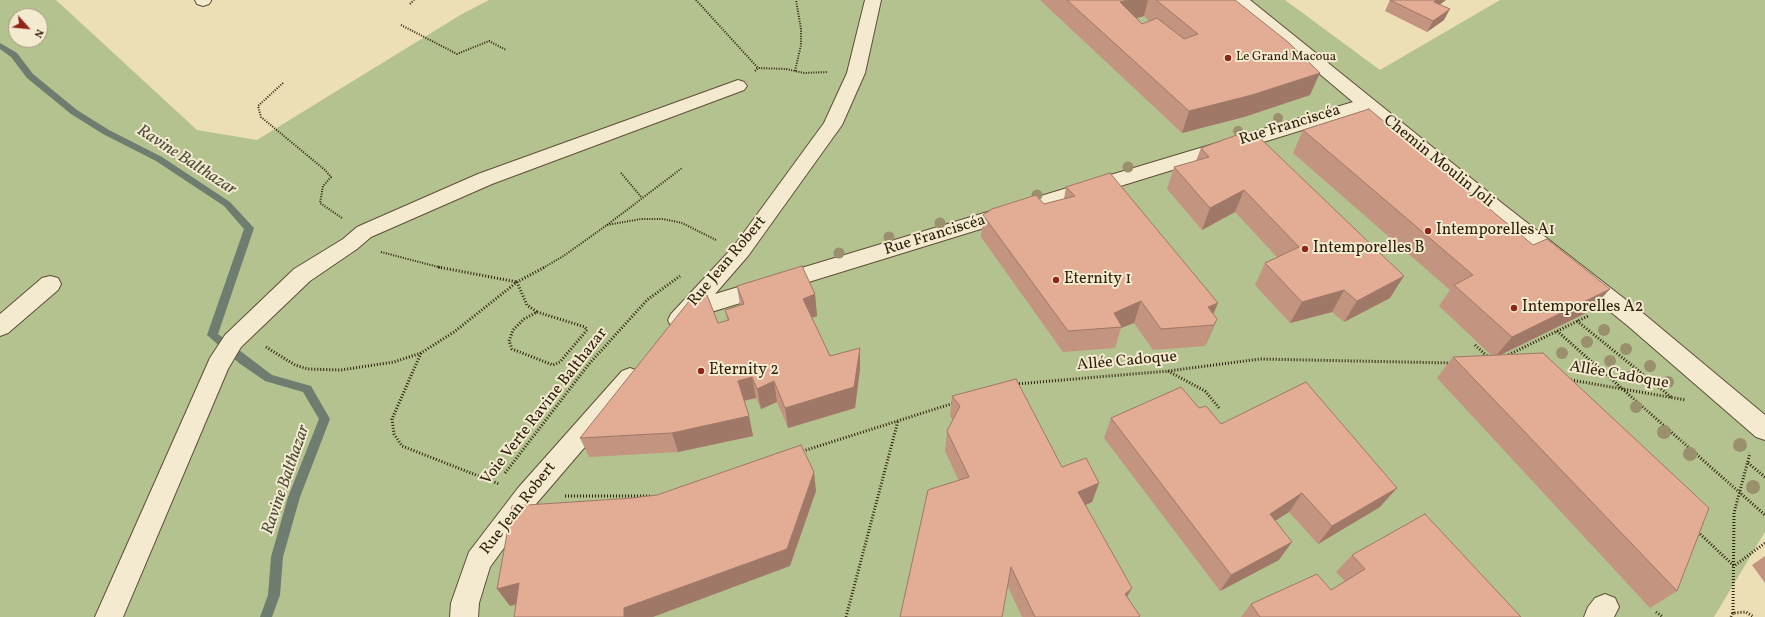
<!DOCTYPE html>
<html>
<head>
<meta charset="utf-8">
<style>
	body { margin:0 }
	#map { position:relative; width:1765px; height:617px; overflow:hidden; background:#ecdfb5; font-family:Vollkorn,serif }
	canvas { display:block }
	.north { position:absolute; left:8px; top:8px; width:40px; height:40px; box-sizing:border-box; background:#f3eacf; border:1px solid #a49981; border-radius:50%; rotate:117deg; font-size:11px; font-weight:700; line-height:16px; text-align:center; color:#2e1f0b }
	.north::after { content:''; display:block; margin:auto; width:14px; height:18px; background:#8f2418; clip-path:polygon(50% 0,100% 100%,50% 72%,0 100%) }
</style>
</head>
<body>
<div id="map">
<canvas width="1765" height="617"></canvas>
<div class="north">N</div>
</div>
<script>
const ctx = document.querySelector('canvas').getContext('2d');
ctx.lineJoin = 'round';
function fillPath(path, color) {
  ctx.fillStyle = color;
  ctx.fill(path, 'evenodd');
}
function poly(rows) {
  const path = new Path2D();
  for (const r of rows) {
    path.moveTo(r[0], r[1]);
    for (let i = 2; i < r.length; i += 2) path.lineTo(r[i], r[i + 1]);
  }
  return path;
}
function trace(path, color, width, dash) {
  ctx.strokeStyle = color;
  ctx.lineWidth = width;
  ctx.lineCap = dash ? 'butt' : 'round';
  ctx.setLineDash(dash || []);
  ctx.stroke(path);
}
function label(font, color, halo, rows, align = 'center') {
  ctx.font = font + ' Vollkorn,serif';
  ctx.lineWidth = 4;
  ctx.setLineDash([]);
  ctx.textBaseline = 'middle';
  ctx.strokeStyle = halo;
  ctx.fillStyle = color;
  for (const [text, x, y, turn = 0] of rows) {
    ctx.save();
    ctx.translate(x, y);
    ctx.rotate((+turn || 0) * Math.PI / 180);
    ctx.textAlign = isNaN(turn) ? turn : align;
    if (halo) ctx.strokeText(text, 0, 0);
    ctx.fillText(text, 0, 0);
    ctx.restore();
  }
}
fillPath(poly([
	[0,0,56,0,197,130,257,140,462,14,489,0,1285,0,1380,70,1500,0,1765,0,1765,532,1714,617,0,617],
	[16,16,40,16,40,40,16,40]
]), '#b4c290');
fillPath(poly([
	[0,43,17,53,33,74,77,110,109,130,162,157,230,202,254,228,218,334,272,375,311,386,330,419,300,497,283,557,280,595,272,617,260,617,268,595,271,557,288,497,319,419,303,392,265,381,239,363,207,335,244,229,224,206,156,161,103,134,71,114,27,78,11,57,0,49,0,43]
]), '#6e7d6f');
const minor = poly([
	[195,0,211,0,211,1,209,4,203,6,197,4,195,0],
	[865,0,881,0,865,73,842,125,748,256,715,294,1353,102,1232,0,1250,0,1503,204,1644,314,1765,415,1765,440,1756,437,1628,326,1364,111,695,317,687,326,679,329,671,326,668,320,671,314,734,246,824,123,847,73,865,0],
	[738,80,744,82,747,86,744,90,492,184,371,237,357,249,310,281,241,347,228,369,123,617,95,617,210,358,225,335,294,269,343,239,357,227,478,174,738,80],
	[50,276,58,278,61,284,58,290,8,333,0,336,0,314,42,278,50,276],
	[630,368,638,371,642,378,638,385,536,504,490,567,479,603,478,617,450,617,451,603,469,552,518,488,622,371,630,368],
	[1605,594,1615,598,1619,607,1614,617,1584,617,1588,607,1595,598,1605,594]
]);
trace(minor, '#5e4f36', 2);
trace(poly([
	[696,0,758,68],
	[410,4,414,0],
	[401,25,457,54,489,41,506,50],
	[755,71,758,68,786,69,804,73,828,72],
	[795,71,801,45,801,29,796,0],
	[283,83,258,106,261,117,325,170,331,177,323,186,320,203,342,218],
	[621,173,642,198],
	[607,225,682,168],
	[381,252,442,268],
	[543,268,562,257,607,225,641,219,663,219,682,223,716,240]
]), '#2e1f0b', 2, [1, 1.5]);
trace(poly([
	[438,267,517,282],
	[517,282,527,305,537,312],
	[537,312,585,327,587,330,560,362,553,365,512,349,509,341,513,330,524,319,537,312],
	[1577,321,1671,397],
	[1557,331,1765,515],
	[1475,345,1488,357],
	[266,347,295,365,308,369,341,370,394,362,421,353,454,332,517,282,545,267],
	[421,353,392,419,394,434,402,446,499,484],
	[1506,356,1588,316],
	[1168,371,1205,391,1220,409],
	[1571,380,1686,400],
	[1016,384,1168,371,1260,359,1452,363],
	[800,452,954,403],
	[1748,463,1765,477],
	[505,473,589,364,647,300,680,276],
	[565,496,652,496],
	[1698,532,1734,566,1765,543],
	[1656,612,1663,617],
	[1733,613,1734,513,1750,453],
	[846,617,898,421],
	[1731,617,1733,613,1746,612,1754,617]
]), '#2e1f0b', 3, [1, 2]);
fillPath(minor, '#f3eacf');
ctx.fillStyle = '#9a906e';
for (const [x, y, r] of [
	[1278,118,5],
	[1238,131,5],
	[1128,167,5.5],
	[1037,195,5.5],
	[940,223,5.5],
	[889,237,5.5],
	[839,253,5.5],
	[1604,330,6],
	[1587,342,6],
	[1626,349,6],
	[1562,353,6],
	[1610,361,6],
	[1650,366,6],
	[1581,367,6],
	[1629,377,6],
	[1668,382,6],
	[1636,407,6],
	[1664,432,7],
	[1740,445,7],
	[1690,454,7],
	[1753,487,7]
]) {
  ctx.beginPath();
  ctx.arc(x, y, r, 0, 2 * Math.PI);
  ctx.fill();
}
fillPath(poly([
	[1040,0,1235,0,1310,95,1244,117,1182,133],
	[1144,16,1149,21,1142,24,1137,18],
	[1390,0,1440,4,1444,20,1427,32,1385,11],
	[1303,130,1590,311,1501,355,1677,591,1650,608,1437,378,1453,357,1491,355,1439,306,1450,290,1293,153],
	[1201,148,1390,298,1344,322,1332,312,1290,323,1255,285,1265,263,1277,257,1235,212,1202,230,1167,189,1174,167,1196,161],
	[1066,187,1213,314,1217,319,1205,346,1153,350,1134,323,1121,328,1115,348,1063,352,981,237,983,215,1044,204,1064,199],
	[737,286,815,294,817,316,812,318,830,356,860,348,860,369,855,408,788,428,777,402,761,409,756,398,745,401,749,416,753,436,678,452,589,457,580,438,718,323,727,320,725,310,740,305],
	[952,396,1062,467,1099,483,1092,502,1086,505,1127,597,1140,616,1139,617,1022,617,945,451,947,431,953,420,950,416],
	[1111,418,1221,424,1380,507,1318,544,1289,512,1275,520,1279,560,1220,591,1104,438],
	[1352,555,1521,617,1241,617,1251,604,1331,590,1345,581,1336,572],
	[1765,556,1765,583,1752,565]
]), '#c3947f');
fillPath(poly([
	[1128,0,1148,0,1144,16,1115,24,1120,2],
	[1436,0,1446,0,1429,13,1434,2],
	[1450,9,1444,20,1427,32,1433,21],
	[1320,73,1310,95,1244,117,1182,133,1189,111],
	[1244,190,1235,212,1202,230,1210,208],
	[1404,276,1390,298,1344,322,1357,301],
	[1610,289,1590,311,1494,358,1512,337],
	[1344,290,1332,312,1290,323,1302,302],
	[815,294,817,316,805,320,803,299],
	[1141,301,1134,323,1121,328,1122,327,1114,313],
	[1218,303,1209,324,1208,307],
	[1217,319,1208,340,1205,346,1214,325],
	[860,348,860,369,855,408,788,428,785,408],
	[752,377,756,398,742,401,738,381],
	[774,381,777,402,761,409,757,389],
	[749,416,753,436,678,452,672,433],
	[814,472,816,491,790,566,653,617,624,617,624,608],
	[1099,483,1092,502,1072,511,1078,492],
	[1397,488,1380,507,1318,544,1332,526],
	[1302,493,1289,512,1258,532,1270,514],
	[1292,542,1279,560,1220,591,1231,575],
	[519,583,532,600,510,606,497,589],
	[1132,588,1123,604,1125,594]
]), '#9f7868');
const building = poly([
	[1067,0,1128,0,1120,2,1142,24,1157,18,1184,39,1198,34,1156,0,1235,0,1288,42,1320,73,1252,95,1189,111,1067,0],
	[1390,0,1436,0,1434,2,1450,9,1433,21,1390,0],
	[1369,109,1533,245,1547,239,1610,289,1512,337,1454,285,1473,275,1303,130,1369,109],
	[1245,132,1253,140,1260,138,1404,276,1357,301,1344,290,1302,302,1265,263,1299,247,1244,190,1210,208,1174,167,1209,157,1201,148,1245,132],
	[1110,173,1218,303,1208,307,1217,319,1214,325,1161,329,1141,301,1114,313,1122,327,1068,331,983,215,992,209,1036,195,1044,204,1075,196,1066,187,1110,173],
	[802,266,815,294,803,299,830,356,860,348,854,387,785,408,774,381,757,389,752,377,738,381,749,416,672,433,580,438,690,300,707,295,718,323,729,320,725,310,744,304,737,286,802,266],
	[1543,353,1709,508,1677,591,1453,357,1543,353],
	[1016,379,1062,467,1086,458,1099,483,1078,492,1132,588,1125,594,1140,616,1138,617,1035,617,1011,567,1002,617,900,617,928,490,969,477,947,431,960,406,952,396,1016,379],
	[1306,382,1397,488,1332,526,1302,493,1270,514,1292,542,1231,575,1111,418,1181,387,1199,408,1206,406,1221,424,1306,382],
	[801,445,814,472,787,549,624,608,624,617,514,617,519,583,497,589,512,506,632,498,657,495,801,445],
	[1425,514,1521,617,1260,617,1251,604,1317,574,1331,590,1365,569,1352,555,1425,514]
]);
fillPath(building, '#e3ac94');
trace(building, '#9f7868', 1);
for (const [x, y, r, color] of [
	[1228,58,4,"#8f2418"],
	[1428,231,4,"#8f2418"],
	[1305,249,4,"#8f2418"],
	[1056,280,4,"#8f2418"],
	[1514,308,4,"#8f2418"],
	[701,371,4,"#8f2418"]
]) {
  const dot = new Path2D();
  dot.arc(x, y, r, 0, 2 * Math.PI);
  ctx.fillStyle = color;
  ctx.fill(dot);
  trace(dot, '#f3eacf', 1.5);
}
label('13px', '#2e1f0b', '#f3eacf', [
	["Le Grand Macoua",1236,58]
], 'left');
label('16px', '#2e1f0b', '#f3eacf', [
	["Rue Franciscéa",1290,126,-17],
	["Chemin Moulin Joli",1438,162,39],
	["Rue Franciscéa",935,236,-17],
	["Rue Jean Robert",728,262,-50],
	["Allée Cadoque",1127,362,-5],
	["Allée Cadoque",1619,376,10],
	["Voie Verte Ravine Balthazar",545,407,-52],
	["Rue Jean Robert",519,509,-52]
]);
label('16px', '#2e1f0b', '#f3eacf', [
	["Intemporelles A1",1436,231],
	["Intemporelles B",1313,249],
	["Eternity 1",1064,280],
	["Intemporelles A2",1522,308],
	["Eternity 2",709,371]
], 'left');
label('italic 17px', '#4e4e3d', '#f3eacf', [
	["Ravine Balthazar",186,161,33],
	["Ravine Balthazar",287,480,-71]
]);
</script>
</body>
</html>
